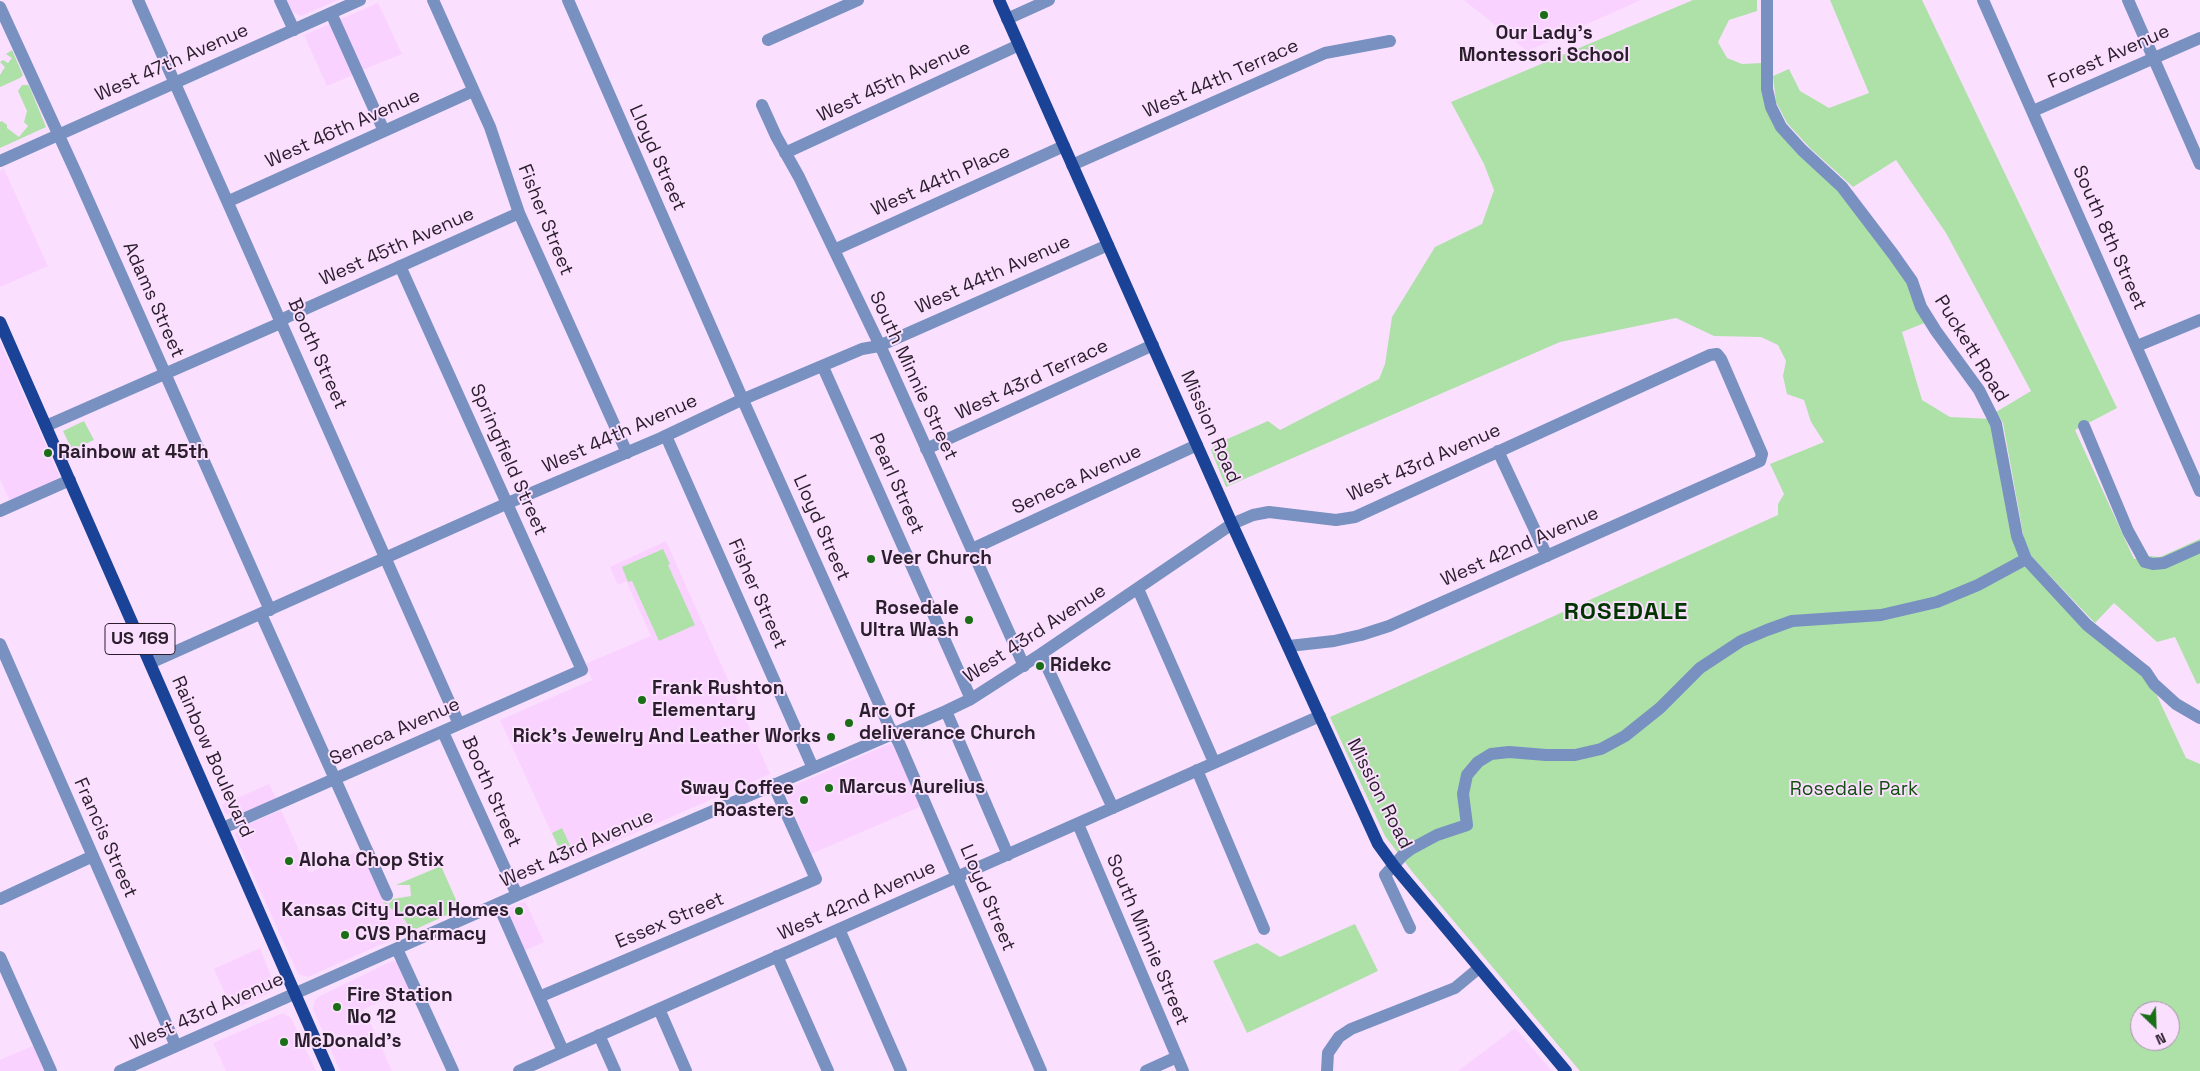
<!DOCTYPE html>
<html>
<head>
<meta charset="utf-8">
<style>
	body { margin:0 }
	#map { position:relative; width:2200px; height:1071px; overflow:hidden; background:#fbdffe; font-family:"Space Grotesk",sans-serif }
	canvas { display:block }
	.north { position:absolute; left:2130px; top:1001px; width:50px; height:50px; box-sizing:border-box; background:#fbdffe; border:1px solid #a792aa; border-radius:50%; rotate:156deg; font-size:14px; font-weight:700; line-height:20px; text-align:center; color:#2a1e2c }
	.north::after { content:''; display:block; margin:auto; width:18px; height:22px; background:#196e16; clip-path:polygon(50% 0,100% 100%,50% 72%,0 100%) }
</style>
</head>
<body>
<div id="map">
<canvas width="2200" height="1071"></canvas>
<div class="north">N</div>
</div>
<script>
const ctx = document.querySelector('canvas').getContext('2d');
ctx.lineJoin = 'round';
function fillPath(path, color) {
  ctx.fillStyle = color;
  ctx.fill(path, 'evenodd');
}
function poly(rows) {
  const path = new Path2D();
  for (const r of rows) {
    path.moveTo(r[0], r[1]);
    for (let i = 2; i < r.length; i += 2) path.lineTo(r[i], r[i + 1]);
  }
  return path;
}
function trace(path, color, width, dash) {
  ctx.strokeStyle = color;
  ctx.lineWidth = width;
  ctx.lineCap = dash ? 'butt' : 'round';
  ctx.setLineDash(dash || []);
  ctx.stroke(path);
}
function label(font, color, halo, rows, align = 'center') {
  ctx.font = font + ' "Space Grotesk",sans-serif';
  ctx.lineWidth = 4;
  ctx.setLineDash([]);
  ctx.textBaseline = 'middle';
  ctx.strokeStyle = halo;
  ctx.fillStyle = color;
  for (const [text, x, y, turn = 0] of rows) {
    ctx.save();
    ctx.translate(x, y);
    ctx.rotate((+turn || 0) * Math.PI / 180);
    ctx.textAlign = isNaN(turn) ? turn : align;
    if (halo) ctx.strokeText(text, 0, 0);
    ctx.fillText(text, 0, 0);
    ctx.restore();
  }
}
fillPath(poly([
	[287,0,338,0,301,16,293,12],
	[1464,0,1641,0,1527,51],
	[378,3,402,54,360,71,339,23,341,19],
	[330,24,355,74,327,86,304,35],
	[4,169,48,266,0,287,0,171],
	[0,341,60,477,11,503,0,479],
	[666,541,770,774,565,863,500,720,592,680,585,664,651,636,626,581,618,585,610,567],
	[889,744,894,745,922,806,811,854,784,790],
	[269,784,277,800,234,818,225,813,222,805],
	[281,810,309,873,363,849,382,897,382,901,404,919,411,931,308,977,298,974,235,835,241,827],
	[525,901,544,942,524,951,507,911,510,908],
	[260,948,275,986,271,992,232,1010,214,969],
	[392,961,398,962,411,988,364,1009,392,1071,340,1071,313,1009,314,1002,318,997],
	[283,1013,291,1018,316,1071,226,1071,213,1043],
	[1515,1028,1552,1071,1458,1071],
	[35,1045,46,1071,0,1071,0,1060]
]), '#fad2ff');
fillPath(poly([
	[1693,0,1757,0,1757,11,1729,20,1718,42,1727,58,1742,64,1762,63,1779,128,1846,197,1908,283,1927,322,1902,332,1922,400,1950,417,1992,419,2026,559,2146,672,2186,758,2200,764,2200,1071,1580,1071,1414,874,1385,836,1330,717,1778,515,1778,504,1784,494,1770,464,1824,442,1811,422,1804,400,1787,394,1783,376,1786,361,1778,345,1761,337,1714,336,1676,318,1560,342,1226,487,1211,450,1216,444,1268,421,1280,430,1379,379,1385,364,1392,317,1435,247,1482,224,1494,190,1484,164,1451,102],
	[2140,1011,2170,1011,2170,1041,2140,1041],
	[1830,0,1922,0,2117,408,2075,430,2134,559,2150,556,2160,557,2200,539,2200,683,2197,684,2175,637,2157,642,2114,603,2095,623,2031,556,2024,539,2003,423,1996,412,2031,391,1946,233,1896,160,1853,187,1810,148,1787,123,1776,102,1773,76,1789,69,1800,91,1829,108,1869,93],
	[12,50,23,75,20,78,0,87,0,75,5,67,0,62,3,60,8,63,12,58,6,54],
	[22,85,28,85,30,88,46,127,0,148,0,122,2,121,7,125,7,128,19,137,28,126,24,122,27,111,18,91],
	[84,421,94,440,72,450,63,431],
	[663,549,670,564,668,565,695,625,659,641,632,581,628,582,622,567],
	[562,828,574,854,564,858,552,833],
	[441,866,460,909,416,929,410,928,404,919,382,901,389,904,393,899,411,896,410,885,396,885],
	[1355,924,1378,971,1247,1033,1213,961,1257,943,1280,957]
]), '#ade1a8');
trace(poly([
	[138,0,459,724],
	[280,0,294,30],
	[433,0,490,127,519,213,627,453],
	[568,0,746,407,889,726,899,743,1041,1071],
	[1767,0,1767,89,1771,107,1781,127,1802,150,1842,187,1893,254,1912,281,1921,307,1936,331,1979,390,1996,424,2017,536,2026,559,2087,625,2146,672,2154,684,2176,704,2200,718],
	[1983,0,2200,491],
	[2128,0,2200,164],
	[0,7,77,175,270,610],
	[331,13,384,131],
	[1007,19,1049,0],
	[768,40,858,0],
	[762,105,776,136,799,177,884,354,1024,666],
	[2033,111,2200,38],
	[785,153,1019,45],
	[0,161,360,0],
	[1072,165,1325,53,1390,41],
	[229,201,473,91],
	[834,250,1064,146],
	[2137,346,2200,320],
	[823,367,971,699],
	[46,426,276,325,287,317,519,213],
	[2084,426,2128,531,2145,562,2153,564,2164,563,2200,547],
	[666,436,813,768],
	[926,449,1153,345],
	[1498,451,1547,556],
	[0,511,70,480],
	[972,549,1197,445],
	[1138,589,1214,762],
	[261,614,387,895],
	[0,644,176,1046],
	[1041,654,1113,808],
	[150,663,508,503,661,438,739,401,862,349,879,346,1108,245],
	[946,711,1008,855],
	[443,732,517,895],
	[1197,770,1264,929],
	[1078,824,1183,1071],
	[223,828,582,670,400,266],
	[0,899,93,856],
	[498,904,563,1051],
	[1410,928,1385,875,1403,855,1411,849,1437,835,1467,825,1463,794,1467,775,1478,762,1491,754,1509,752,1546,755,1575,755,1601,749,1625,736,1660,708,1700,668,1741,641,1767,630,1792,621,1881,615,1937,602,1978,585,2026,559],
	[839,929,901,1071],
	[397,949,453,1071],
	[777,956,828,1071],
	[0,957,51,1071],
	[539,997,816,879,773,784],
	[659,1009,686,1071],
	[599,1035,615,1071],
	[120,1071,522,893,946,711,971,699,1041,654,1232,524,1253,515,1269,512,1336,520,1355,517,1710,355,1717,354,1721,359,1762,454,1760,461,1389,626,1361,635,1334,641,1289,646],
	[519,1071,1320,716],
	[1146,1071,1177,1057],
	[1327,1071,1328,1053,1339,1037,1351,1029,1455,988,1479,968]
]), '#7891c1', 12);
trace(poly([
	[999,0,1232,524,1378,844,1394,866,1566,1071],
	[0,322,329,1071]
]), '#1a4397', 12);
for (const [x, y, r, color] of [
	[1544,15,5,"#196e16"],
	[48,453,5,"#196e16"],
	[871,559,5,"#196e16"],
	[969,620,5,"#196e16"],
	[1040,666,5,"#196e16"],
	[642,700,5,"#196e16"],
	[849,723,5,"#196e16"],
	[831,737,5,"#196e16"],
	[829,788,5,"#196e16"],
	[804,800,5,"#196e16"],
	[289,861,5,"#196e16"],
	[519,911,5,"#196e16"],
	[345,935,5,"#196e16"],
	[337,1007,5,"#196e16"],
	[284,1042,5,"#196e16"]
]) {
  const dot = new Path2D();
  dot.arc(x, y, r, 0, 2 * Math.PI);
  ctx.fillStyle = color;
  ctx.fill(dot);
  trace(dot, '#fbdffe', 2);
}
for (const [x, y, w] of [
	[140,639,70]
]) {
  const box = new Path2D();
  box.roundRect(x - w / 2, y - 15.5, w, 31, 4);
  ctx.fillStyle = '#fbdffe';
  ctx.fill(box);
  trace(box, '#2a1e2c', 1);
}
label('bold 18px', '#2a1e2c', null, [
	["US 169",140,639]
]);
label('bold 19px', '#2a1e2c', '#fbdffe', [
	["Our Lady's",1544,34,"center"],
	["Montessori School",1544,56,"center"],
	["Rainbow at 45th",58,453],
	["Veer Church",881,559],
	["Rosedale",959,609,"right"],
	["Ultra Wash",959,631,"right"],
	["Ridekc",1050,666],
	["Frank Rushton",652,689],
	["Elementary",652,711],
	["Arc Of",859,712],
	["deliverance Church",859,734],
	["Rick's Jewelry And Leather Works",821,737,"right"],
	["Marcus Aurelius",839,788],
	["Sway Coffee",794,789,"right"],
	["Roasters",794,811,"right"],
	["Aloha Chop Stix",299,861],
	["Kansas City Local Homes",509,911,"right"],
	["CVS Pharmacy",355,935],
	["Fire Station",347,996],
	["No 12",347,1018],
	["McDonald's",294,1042]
], 'left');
label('19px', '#2a1e2c', '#fbdffe', [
	["Forest Avenue",2109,57,-24],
	["West 47th Avenue",172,63,-24],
	["West 44th Terrace",1221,79,-24],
	["West 45th Avenue",894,82,-25],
	["West 46th Avenue",343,129,-24],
	["Lloyd Street",657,158,66],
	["West 44th Place",941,181,-24],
	["Fisher Street",545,220,68],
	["South 8th Street",2109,238,66],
	["West 45th Avenue",397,247,-24],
	["West 44th Avenue",993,275,-24],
	["Adams Street",153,300,66],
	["Puckett Road",1971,349,58],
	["Booth Street",317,354,66],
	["South Minnie Street",913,376,65],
	["West 43rd Terrace",1032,380,-25],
	["Mission Road",1210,427,66],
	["West 44th Avenue",620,434,-24],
	["Springfield Street",508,460,66],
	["West 43rd Avenue",1424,463,-24],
	["Seneca Avenue",1077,480,-25],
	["Pearl Street",896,484,66],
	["Lloyd Street",821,528,66],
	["West 42nd Avenue",1520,547,-24],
	["Fisher Street",757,594,66],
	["West 43rd Avenue",1035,634,-33],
	["Seneca Avenue",395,732,-24],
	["Rainbow Boulevard",212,757,66],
	["Booth Street",491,792,66],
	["Mission Road",1379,794,63],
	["Francis Street",105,838,66],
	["West 43rd Avenue",577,849,-24],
	["Lloyd Street",987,898,67],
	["West 42nd Avenue",857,901,-24],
	["Essex Street",670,921,-23],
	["South Minnie Street",1147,940,67],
	["West 43rd Avenue",207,1012,-24]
]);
label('19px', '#125010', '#fbdffe', [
	["Rosedale Park",1854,790]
]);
ctx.letterSpacing = '1px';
label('bold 24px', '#003500', '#fbdffe', [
	["ROSEDALE",1626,612]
]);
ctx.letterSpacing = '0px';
</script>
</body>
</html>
